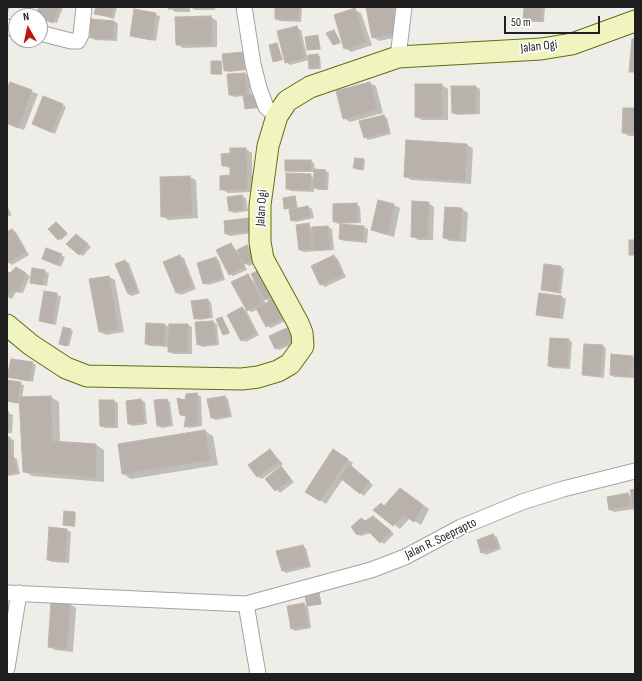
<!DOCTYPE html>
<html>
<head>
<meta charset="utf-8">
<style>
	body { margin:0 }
	#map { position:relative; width:642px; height:681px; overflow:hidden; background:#efede7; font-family:"Sofia Sans Condensed",sans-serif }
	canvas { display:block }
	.frame { position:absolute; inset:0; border:8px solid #1f1f1f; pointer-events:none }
	.north { position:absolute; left:8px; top:8px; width:40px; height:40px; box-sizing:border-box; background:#fff; border:1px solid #a5a5a5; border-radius:50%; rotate:351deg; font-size:11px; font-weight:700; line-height:16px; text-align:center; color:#1f1f1f }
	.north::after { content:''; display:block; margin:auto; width:14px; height:18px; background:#be1711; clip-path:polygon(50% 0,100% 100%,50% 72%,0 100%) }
	.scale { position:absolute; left:504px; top:16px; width:96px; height:18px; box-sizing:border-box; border:2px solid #1f1f1f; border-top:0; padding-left:5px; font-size:12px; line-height:14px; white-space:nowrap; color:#1f1f1f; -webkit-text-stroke:3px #fff; paint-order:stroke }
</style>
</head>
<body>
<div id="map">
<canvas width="642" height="681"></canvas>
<div class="frame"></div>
<div class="north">N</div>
<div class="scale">50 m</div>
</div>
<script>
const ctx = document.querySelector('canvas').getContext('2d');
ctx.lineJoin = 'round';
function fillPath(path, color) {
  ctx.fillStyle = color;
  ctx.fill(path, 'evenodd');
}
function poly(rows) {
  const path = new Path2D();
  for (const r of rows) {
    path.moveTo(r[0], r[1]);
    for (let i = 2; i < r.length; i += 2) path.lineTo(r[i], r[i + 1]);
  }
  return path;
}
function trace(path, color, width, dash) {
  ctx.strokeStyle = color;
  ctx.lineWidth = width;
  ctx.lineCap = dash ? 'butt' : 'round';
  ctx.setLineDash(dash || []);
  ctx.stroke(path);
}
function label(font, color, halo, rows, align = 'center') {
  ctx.font = font + ' "Sofia Sans Condensed",sans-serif';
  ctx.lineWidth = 3.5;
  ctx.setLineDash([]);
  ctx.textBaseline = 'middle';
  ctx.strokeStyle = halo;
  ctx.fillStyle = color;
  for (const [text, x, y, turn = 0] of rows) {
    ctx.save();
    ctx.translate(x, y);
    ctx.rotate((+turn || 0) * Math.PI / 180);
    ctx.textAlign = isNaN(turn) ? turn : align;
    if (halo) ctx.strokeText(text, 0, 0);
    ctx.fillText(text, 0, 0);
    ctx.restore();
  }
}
fillPath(poly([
	[7,7,10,7,8,12,7,11],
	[40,7,63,7,57,23,36,16],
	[97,7,117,7,114,19,96,13],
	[169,7,215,7,215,10,195,10,190,7,190,12,175,12],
	[276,7,302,7,301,22,280,21,276,19],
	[376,7,397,7,403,36,379,41,373,37],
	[525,7,545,7,544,22,528,22,524,19],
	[135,10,160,16,156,41,131,36],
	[355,10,361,13,372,45,351,52,345,48],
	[211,17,217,21,217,47,183,48,177,44],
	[92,20,114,21,118,24,117,41,95,40,91,37],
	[297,28,301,30,307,56,320,56,321,69,310,69,309,60,290,65,286,62],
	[334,31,341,43,335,45,333,44],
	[317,36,321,49,308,50],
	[277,45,283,60,276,62,274,61],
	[243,53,247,55,248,70,229,72,225,70],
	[221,62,222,63,222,75,212,74],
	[245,74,249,76,251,96,259,108,247,109,244,96,234,97,230,95],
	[10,83,38,94,24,130,7,124,7,92],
	[370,83,376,86,383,113,350,122,344,118],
	[416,85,442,85,448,89,448,120,422,120,416,117],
	[476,87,480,89,480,114,457,115,453,113],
	[62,105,66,107,55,134,37,126],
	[635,109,635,136,629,136,623,132],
	[384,116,387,118,391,134,368,140,365,137],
	[407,141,467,145,473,148,471,184,411,180,405,176],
	[246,149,252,153,252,192,228,193,221,189,231,176,231,169,223,165,231,154],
	[355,159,365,161,364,170,354,168],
	[311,161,314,163,315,170,325,171,329,173,328,190,318,190,314,187,314,192,291,191,287,189,310,175,314,178,315,172,290,172,286,170],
	[190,177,196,180,198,218,168,220,162,216],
	[242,196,246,198,248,211,234,213,230,211,228,198],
	[295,197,298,209,308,207,312,209,314,218,296,222,292,220,290,209,285,209],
	[379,202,394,205,400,208,394,237,379,233,373,230],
	[428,203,434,207,433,240,418,240,412,236],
	[357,204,360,207,361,223,338,224,334,221],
	[7,206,12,215,7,217],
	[462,209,468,213,466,242,450,241,444,238],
	[248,219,252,221,253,233,230,236,226,234],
	[56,223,68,234,61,240,50,229],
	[308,224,312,228,328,227,332,229,334,250,304,252,300,250],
	[364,227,368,229,367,243,344,241,340,239],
	[12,230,16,232,29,255,12,265,7,260,7,233],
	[80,237,91,247,83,256,79,254],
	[231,244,237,251,247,246,251,248,258,262,249,266,244,263,247,270,233,276,230,274],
	[61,255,65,257,61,267,43,259],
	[180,256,184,258,196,289,181,295,177,293,165,262],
	[334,257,338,259,346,277,325,287,321,284],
	[215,258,219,260,225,280,208,285,204,283],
	[125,261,129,263,140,293,132,296,128,294],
	[560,267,564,269,561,294,543,290],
	[16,268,30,276,23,293,16,292,12,299,7,297,7,273,10,274],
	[33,269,49,273,47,286,31,282],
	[263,269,289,319,271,328,267,326,258,309,252,312,248,310,248,275,254,282],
	[263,298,270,302,266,304],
	[109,277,115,280,124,332,106,335,100,332],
	[44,292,61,296,56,325,40,321],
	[540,294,562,297,566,299,563,319,541,316,537,314],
	[207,300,211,302,213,318,199,320,195,318],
	[242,308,246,310,259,335,246,342,242,340],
	[222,318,230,333,226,335,224,334],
	[213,322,217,324,219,345,202,347,198,344,196,323],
	[147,324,165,325,170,327,170,325,188,325,192,327,192,354,173,354,169,351,169,347,150,346,146,344],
	[64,328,73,331,69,346,61,345],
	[270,337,300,341,279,350,276,348],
	[568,340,572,342,570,369,553,368,549,366],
	[603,346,606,348,604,378,587,376,583,374],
	[632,357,635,359,634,378,614,377,611,374],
	[32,363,36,365,33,382,8,377],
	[7,381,24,385,22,398,51,397,59,402,60,443,96,445,104,450,104,482,32,476,24,471,21,404,7,401],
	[197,394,201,397,202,426,189,428,185,426,187,417,181,414],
	[225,397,228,399,232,417,216,420,212,418],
	[141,400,145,402,147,424,133,426,129,424],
	[167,400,170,402,173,426,162,428,158,426],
	[114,401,118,403,118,428,105,428,101,426],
	[7,413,13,415,12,433,7,433],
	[205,431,213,436,218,465,131,479,123,474],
	[7,438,14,440,14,457,17,459,20,474,8,476],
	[270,450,283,464,262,479,258,477,249,465],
	[339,454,353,463,351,467,373,485,364,496,343,479,326,504,320,500],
	[281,468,294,482,280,493,267,479],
	[635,490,635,509,614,512,610,510,628,494,633,497],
	[406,493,429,509,421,525,410,518,400,529,375,510,385,507],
	[75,513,76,514,75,527,64,525],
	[377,519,394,534,384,544,371,533,361,536,357,534,366,522],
	[50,529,67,530,71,532,69,563,52,562,48,559],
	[493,535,497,537,501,549,486,555,482,552],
	[302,546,306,548,311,567,286,573,283,571],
	[319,594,322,604,308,606],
	[70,604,76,608,73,652,55,650,49,647],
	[304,604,308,607,311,628,295,631,292,628]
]), '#0003');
const building = poly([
	[39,7,59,7,53,23,40,18,40,16,35,16,39,7],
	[96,7,113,7,111,17,94,14,96,7],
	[168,7,184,7,184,9,168,9,168,7],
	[275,7,299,7,298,20,275,19,275,7],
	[372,7,392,7,397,33,372,38,366,8,372,7],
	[524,7,541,7,541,21,523,20,524,7],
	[355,8,366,42,344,49,334,15,355,8],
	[134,9,156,13,152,40,130,36,134,9],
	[211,16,212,44,176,45,175,17,211,16],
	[91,19,114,21,113,39,90,38,91,19],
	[297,26,305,58,285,63,277,31,297,26],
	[334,30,340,42,333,45,326,33,334,30],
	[318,35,320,49,307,50,305,37,318,35],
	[632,39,635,39,635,72,629,72,632,39],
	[277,43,282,59,273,62,269,45,277,43],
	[243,52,244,69,224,71,222,54,243,52],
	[318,54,319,68,309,69,308,55,318,54],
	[211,61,221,61,221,74,211,74,211,61],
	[245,73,247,94,229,95,227,74,245,73],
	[10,82,32,90,18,128,7,123,7,89,10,82],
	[370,82,377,110,343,119,336,91,370,82],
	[415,84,442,84,442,117,415,117,415,84],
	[451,86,476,86,476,113,452,113,451,86],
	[256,94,258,107,245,109,243,95,256,94],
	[43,96,63,104,51,132,32,124,43,96],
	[623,108,635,108,635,133,622,133,623,108],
	[384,115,388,132,364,138,359,121,384,115],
	[406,140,467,144,465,181,404,177,406,140],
	[230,148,246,148,247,189,220,190,220,176,230,175,230,166,222,166,221,154,230,153,230,148],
	[355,158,364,159,362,170,353,168,355,158],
	[285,160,311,160,311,170,285,171,285,160],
	[314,169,326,170,325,189,313,188,314,169],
	[286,173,311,174,310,190,286,189,286,173],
	[190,176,192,215,161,217,160,177,190,176],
	[242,195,244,210,229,211,227,197,242,195],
	[295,196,297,207,284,209,283,198,295,196],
	[378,200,394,204,388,234,371,230,378,200],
	[412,201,429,202,427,238,411,237,412,201],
	[357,203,357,222,333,222,333,204,357,203],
	[308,206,310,216,291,221,289,210,308,206],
	[445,207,462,208,460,240,443,238,445,207],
	[248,218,250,231,225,234,224,221,248,218],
	[56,222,67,233,58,240,48,229,56,222],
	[309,223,312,249,299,250,296,225,309,223],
	[340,224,364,226,363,241,339,239,340,224],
	[328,226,330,249,314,250,312,227,328,226],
	[12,229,26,252,8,263,7,232,12,229],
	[76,234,88,244,79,255,66,244,76,234],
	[629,240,635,240,635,255,629,255,629,240],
	[231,243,244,267,229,275,216,250,231,243],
	[247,245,254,260,244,264,237,250,247,245],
	[46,248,62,254,57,265,42,259,46,248],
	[180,255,193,287,176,293,163,262,180,255],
	[334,255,343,275,320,285,311,266,334,255],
	[216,257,222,278,203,284,197,263,216,257],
	[125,260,137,290,128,294,115,264,125,260],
	[544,264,561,266,558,292,541,290,544,264],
	[16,267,26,273,19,292,12,291,7,297,7,272,10,273,16,267],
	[32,268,45,270,43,285,30,283,32,268],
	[263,268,276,294,264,300,251,274,263,268],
	[248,274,263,302,247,311,231,282,248,274],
	[109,276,118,329,99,332,89,279,109,276],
	[44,291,57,293,53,324,39,321,44,291],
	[539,293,562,296,559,318,536,315,539,293],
	[276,298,285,317,266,327,256,308,276,298],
	[208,299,210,317,194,319,191,301,208,299],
	[242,307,256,333,241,341,227,315,242,307],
	[222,317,229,332,223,335,216,319,222,317],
	[213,321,216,343,197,345,195,322,213,321],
	[146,323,165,324,164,345,145,344,146,323],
	[169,324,188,324,188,352,168,352,169,324],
	[291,326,297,339,275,349,269,336,291,326],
	[63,327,71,329,67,346,59,344,63,327],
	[550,338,569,339,567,367,548,366,550,338],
	[584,344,603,345,600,376,582,375,584,344],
	[611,354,633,356,631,377,610,375,611,354],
	[11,359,33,362,29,381,7,377,11,359],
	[7,380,21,382,17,403,7,401,7,380],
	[197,393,198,424,184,427,186,416,180,415,177,398,185,400,186,394,197,393],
	[51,396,52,441,96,444,96,477,23,472,19,397,51,396],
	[225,396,229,415,211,418,207,399,225,396],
	[141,399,144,422,128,424,126,401,141,399],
	[167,399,170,425,157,426,154,400,167,399],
	[99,400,114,400,115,426,100,426,99,400],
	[7,412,9,412,8,431,7,431,7,412],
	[205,430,210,460,122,474,118,444,205,430],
	[7,437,10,437,11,455,7,455,7,437],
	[270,449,279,461,257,477,248,465,270,449],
	[333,449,348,459,320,501,305,492,333,449],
	[13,455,17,472,7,474,7,457,13,455],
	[350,465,370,482,360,494,339,477,350,465],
	[281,466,291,479,275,491,265,479,281,466],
	[400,488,423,505,414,522,404,515,393,526,373,510,381,503,384,506,400,488],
	[635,489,635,514,630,490,635,489],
	[628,493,630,506,609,510,607,497,628,493],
	[64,511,75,512,73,526,63,525,64,511],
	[373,516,391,531,380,543,368,531,357,535,351,527,361,518,365,521,373,516],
	[49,527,67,529,65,561,47,560,49,527],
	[493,534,498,547,481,553,477,540,493,534],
	[303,545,308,565,282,571,276,551,303,545],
	[319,593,321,604,307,606,305,596,319,593],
	[51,602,70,603,67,649,48,647,51,602],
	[304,603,308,626,291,629,287,606,304,603]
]);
fillPath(building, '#b9b2ac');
trace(building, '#c0b4aa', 1);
const street = poly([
	[244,7,253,64,259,88,266,107,277,116],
	[7,27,16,29],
	[40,33,71,41,78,41,81,35,84,7],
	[398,57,404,7],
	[7,593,246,604,371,570,405,557,461,527,522,502,563,489,635,471],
	[246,604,258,674],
	[7,668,19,593]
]);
const secondary = poly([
	[7,325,31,345,66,368,87,376,242,379,258,377,278,371,290,364,303,346,302,333,298,323,263,259,260,242,260,205,268,146,277,116,287,101,310,87,398,57,541,49,572,44,635,21]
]);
trace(street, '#a3a3a3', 17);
trace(secondary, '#616f0e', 23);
trace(street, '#fff', 15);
trace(secondary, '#f0f4bf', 21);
label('13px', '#1f1f1f', '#fff', [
	["Jalan Ogi",539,47,-6],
	["Jalan Ogi",262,208,-86],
	["Jalan R. Soeprapto",441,539,-26]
]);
</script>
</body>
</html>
